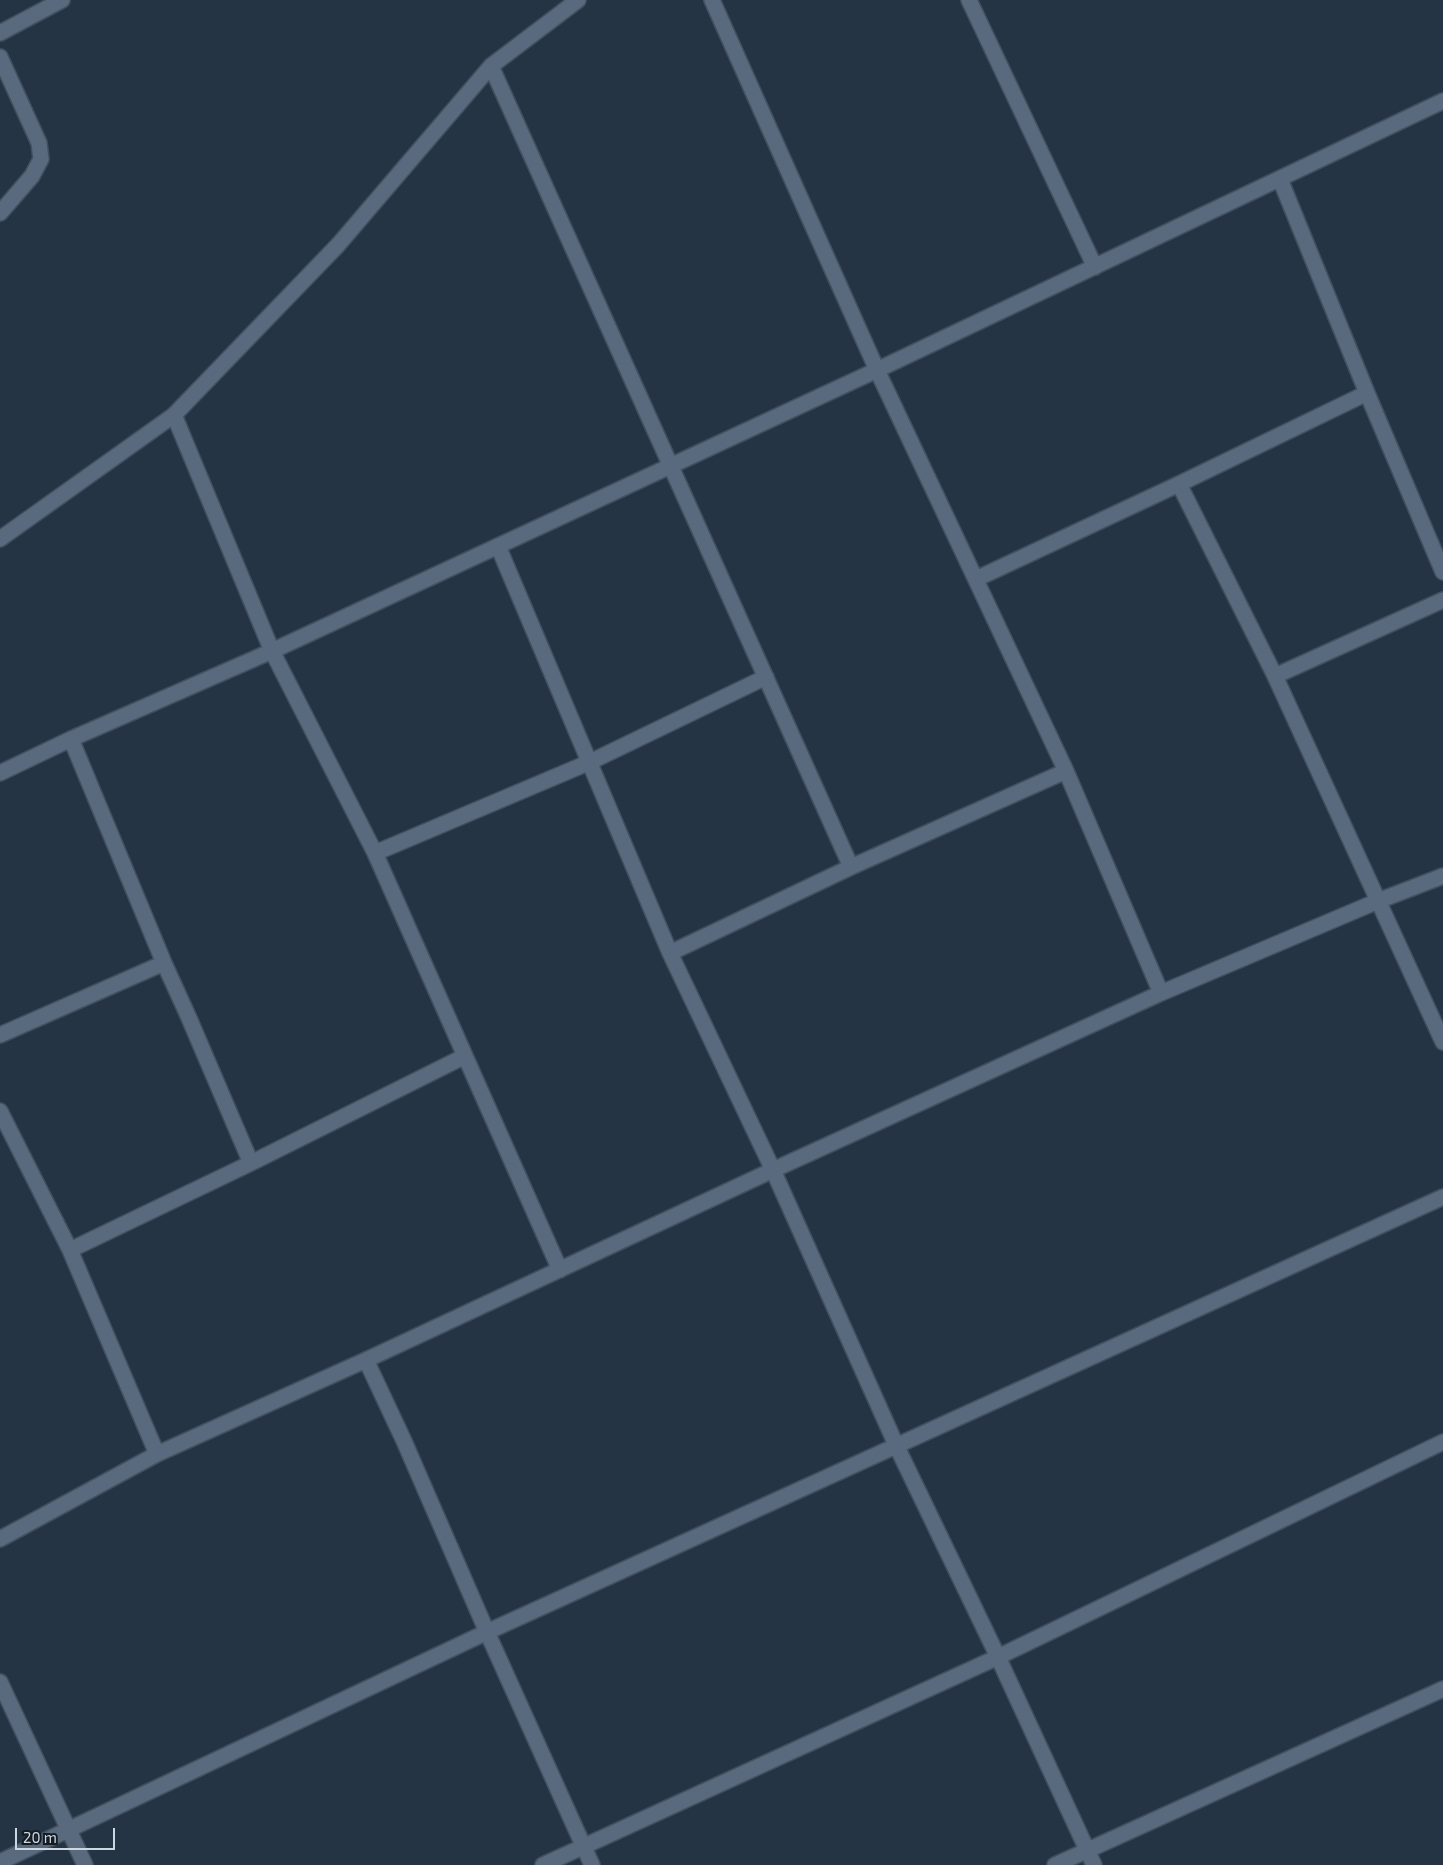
<!DOCTYPE html>
<html>
<head>
<meta charset="utf-8">
<style>
	body { margin:0 }
	#map { position:relative; width:1443px; height:1865px; overflow:hidden; background:#243445; font-family:"Exo 2",sans-serif }
	canvas { display:block }
	.scale { position:absolute; left:15px; top:1828px; width:100px; height:22px; box-sizing:border-box; border:2px solid #cdd7e2; border-top:0; padding-left:6px; font-size:15px; line-height:18px; white-space:nowrap; color:#cdd7e2; -webkit-text-stroke:4px #141b23; paint-order:stroke }
</style>
</head>
<body>
<div id="map">
<canvas width="1443" height="1865"></canvas>
<div class="scale">20 m</div>
</div>
<script>
const ctx = document.querySelector('canvas').getContext('2d');
ctx.lineJoin = 'round';
function poly(rows) {
  const path = new Path2D();
  for (const r of rows) {
    path.moveTo(r[0], r[1]);
    for (let i = 2; i < r.length; i += 2) path.lineTo(r[i], r[i + 1]);
  }
  return path;
}
function trace(path, color, width, dash) {
  ctx.strokeStyle = color;
  ctx.lineWidth = width;
  ctx.lineCap = dash ? 'butt' : 'round';
  ctx.setLineDash(dash || []);
  ctx.stroke(path);
}
const street = poly([
	[712,0,877,370,1066,771,1161,993],
	[969,0,1095,267],
	[0,33,62,0],
	[0,57,39,143,41,159,32,176,0,213],
	[491,66,851,867],
	[1280,179,1367,393,1443,572],
	[174,415,272,651,375,853,560,1270],
	[1179,484,1275,676,1443,1042],
	[0,539,174,415,338,245,491,66,578,0],
	[498,546,670,953],
	[976,579,1179,484,1367,393],
	[1275,676,1443,600],
	[71,739,164,963,189,1018,251,1163],
	[1066,771,851,867,670,953,773,1170,897,1447,998,1657,1094,1865],
	[0,773,71,739,272,651,877,370,1443,101],
	[375,853,590,762,766,677],
	[0,1035,164,963],
	[0,1111,70,1250,157,1454],
	[70,1250,251,1163,465,1056],
	[366,1360,404,1441,487,1632,592,1865],
	[0,1539,157,1454,366,1360,773,1170,1161,993,1378,901,1443,876],
	[0,1862,487,1632,1443,1197],
	[543,1865,998,1657,1443,1442],
	[1055,1865,1443,1689]
]);
const secondary = poly([
	[0,1682,85,1865]
]);
trace(street, '#42505e', 18);
trace(secondary, '#42505e', 18);
trace(street, '#596a7e', 15);
trace(secondary, '#596a7e', 15);
</script>
</body>
</html>
